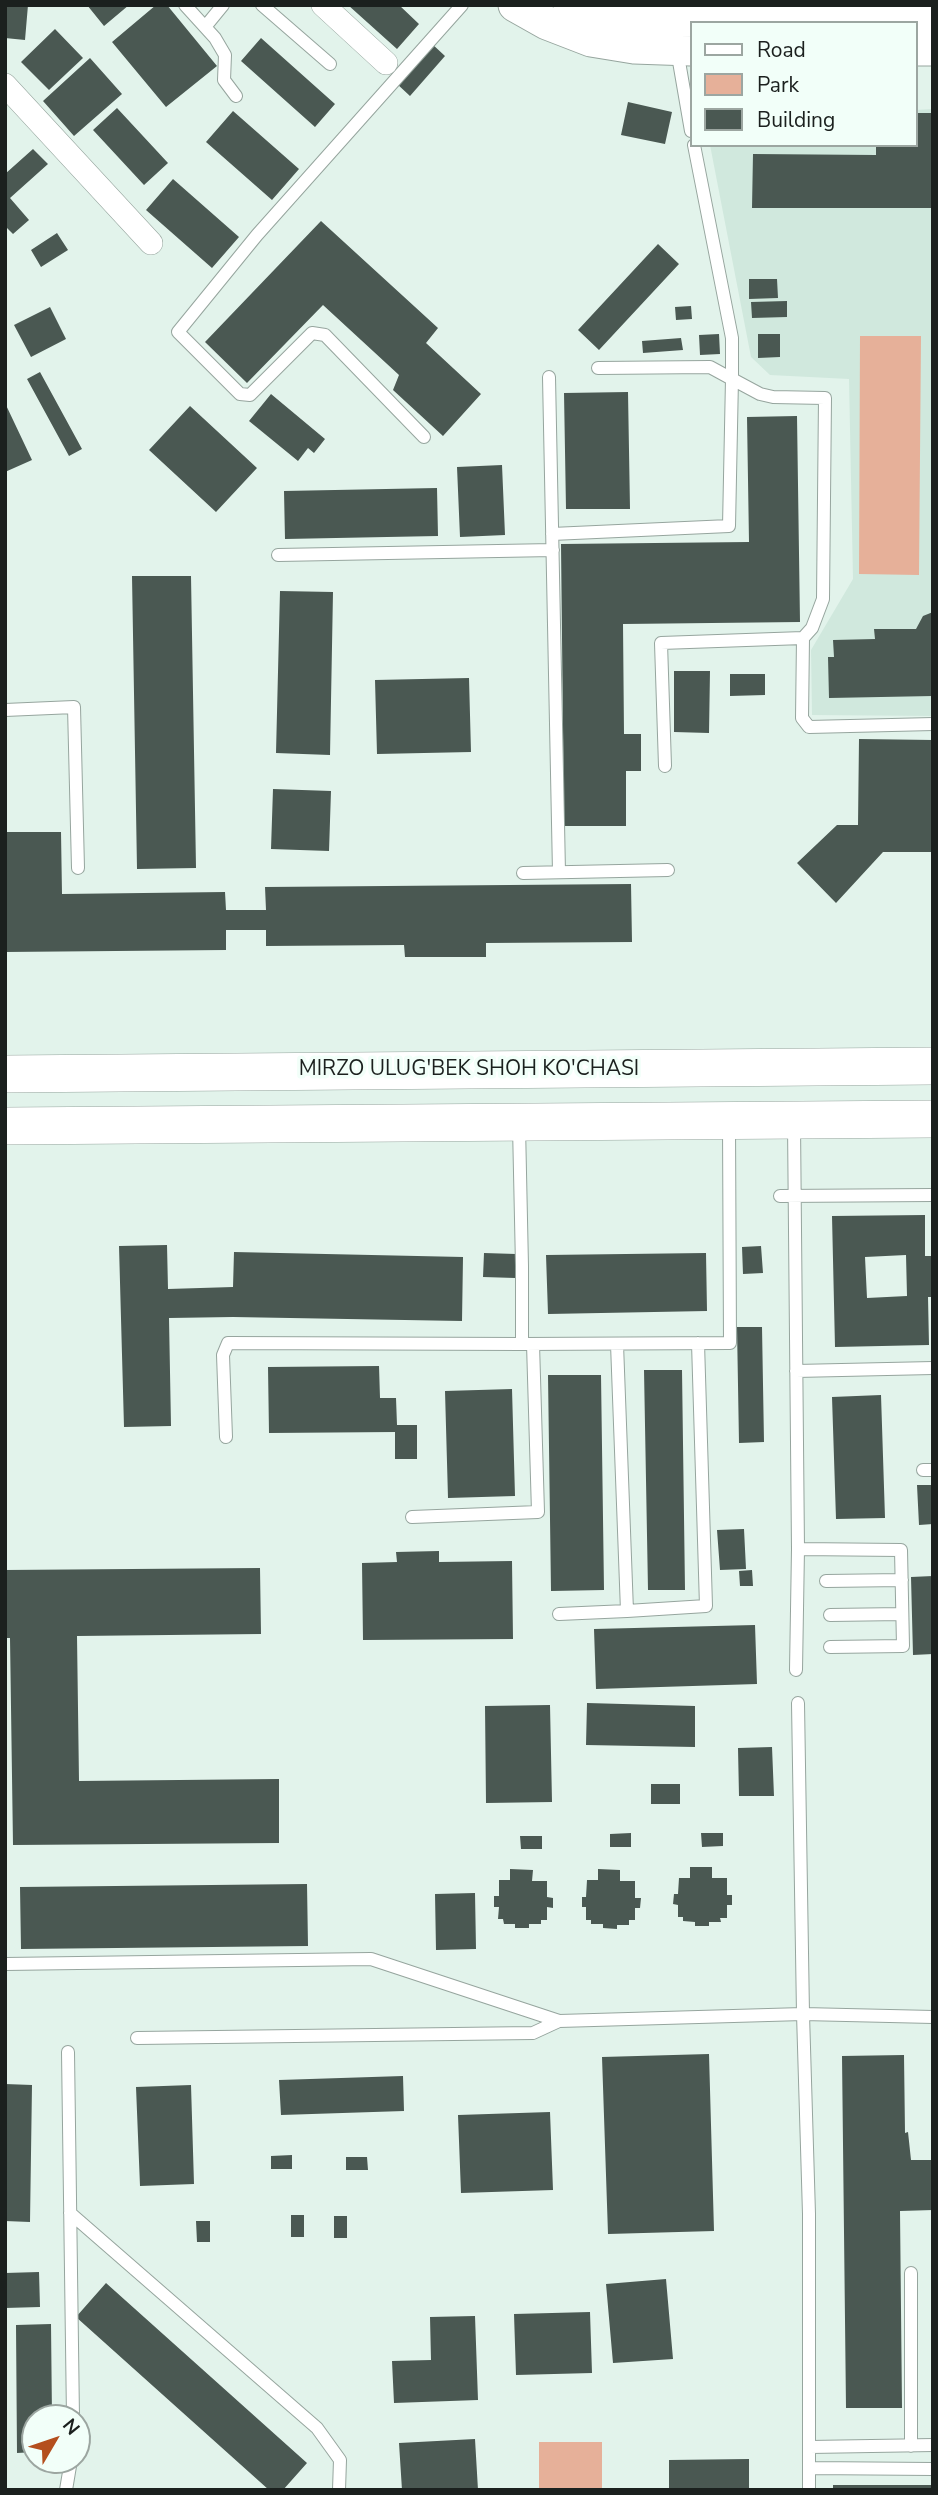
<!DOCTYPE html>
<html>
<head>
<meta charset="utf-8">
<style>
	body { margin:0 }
	#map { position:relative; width:938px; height:2495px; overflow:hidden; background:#e2f3eb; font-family:"Nunito Sans",sans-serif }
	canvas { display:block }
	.frame { position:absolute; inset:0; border:7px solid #1b201e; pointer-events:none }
	.legend { position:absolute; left:690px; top:21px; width:228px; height:126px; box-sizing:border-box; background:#f2fff9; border:2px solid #9ca6a1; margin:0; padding:9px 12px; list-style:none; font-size:21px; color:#1b201e }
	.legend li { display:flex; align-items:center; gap:14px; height:35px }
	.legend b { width:35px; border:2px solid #9ca6a1 }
	.north { position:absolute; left:21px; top:2404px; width:70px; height:70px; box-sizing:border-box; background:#f2fff9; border:2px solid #9ca6a1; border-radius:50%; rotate:51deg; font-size:19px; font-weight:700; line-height:28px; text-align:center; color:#1b201e }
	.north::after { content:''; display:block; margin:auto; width:24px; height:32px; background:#b44f1e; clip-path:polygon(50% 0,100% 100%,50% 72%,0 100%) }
</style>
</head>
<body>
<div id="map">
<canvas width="938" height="2495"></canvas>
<div class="frame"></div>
<ul class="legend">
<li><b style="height:9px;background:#fff"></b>Road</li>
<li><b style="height:19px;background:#e6b099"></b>Park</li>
<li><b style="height:19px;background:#4a5852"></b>Building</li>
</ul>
<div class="north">N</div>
</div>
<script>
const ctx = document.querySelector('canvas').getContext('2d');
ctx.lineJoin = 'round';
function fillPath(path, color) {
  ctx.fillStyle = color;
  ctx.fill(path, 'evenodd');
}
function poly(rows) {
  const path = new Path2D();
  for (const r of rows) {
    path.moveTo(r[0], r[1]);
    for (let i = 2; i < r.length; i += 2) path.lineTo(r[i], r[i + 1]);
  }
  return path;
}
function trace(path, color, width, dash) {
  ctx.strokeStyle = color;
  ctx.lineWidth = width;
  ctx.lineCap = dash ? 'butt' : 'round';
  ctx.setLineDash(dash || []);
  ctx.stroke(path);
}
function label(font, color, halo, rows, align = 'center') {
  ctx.font = font + ' "Nunito Sans",sans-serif';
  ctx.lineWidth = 7;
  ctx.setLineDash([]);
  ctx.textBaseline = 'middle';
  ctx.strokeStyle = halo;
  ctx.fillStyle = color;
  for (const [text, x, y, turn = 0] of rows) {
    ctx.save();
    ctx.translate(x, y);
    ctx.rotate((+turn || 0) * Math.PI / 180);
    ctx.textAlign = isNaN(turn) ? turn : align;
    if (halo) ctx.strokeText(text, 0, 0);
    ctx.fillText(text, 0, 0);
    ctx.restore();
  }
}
fillPath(poly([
	[933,109,933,716,812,715,811,650,853,579,849,379,770,375,751,357,710,145,915,145,915,110]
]), '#d0e8dd');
fillPath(poly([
	[860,336,921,336,919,575,859,574],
	[539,2442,602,2442,602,2490,539,2490]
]), '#e6b099');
fillPath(poly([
	[5,5,28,5,25,40,5,38],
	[87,5,129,5,104,26],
	[156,5,167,5,217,66,166,107,112,42],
	[348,5,399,5,419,24,397,49],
	[55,29,83,58,49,90,21,62],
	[261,38,335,104,315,127,241,61],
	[431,43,445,56,410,96,396,83],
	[90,58,122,94,74,136,43,101],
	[628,102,672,112,665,144,621,135],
	[117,108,168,163,144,185,93,130],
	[233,111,299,169,272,200,206,142],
	[915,113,933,113,933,208,752,208,753,154,876,155,876,145,915,145],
	[33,149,48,164,10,198,29,220,13,234,5,226,5,174],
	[173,179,239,237,212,268,146,210],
	[321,221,438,328,426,343,481,394,443,436,393,390,399,375,323,305,247,383,205,342],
	[57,233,68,250,41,267,31,250],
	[658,244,679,264,599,350,578,330],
	[749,279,777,279,778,298,749,299],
	[787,301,787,317,752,318,751,302],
	[691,306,692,319,676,320,675,307],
	[50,307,66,339,31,357,14,325],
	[719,334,720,354,700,355,699,335],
	[758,334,780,334,780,357,758,358],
	[681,338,683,350,643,353,642,341],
	[40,372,82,449,69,456,27,379],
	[628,392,630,509,566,509,564,393],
	[271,394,325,439,314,453,308,448,298,461,249,421],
	[5,403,32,460,5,472],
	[190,406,257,468,216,512,149,450],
	[797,416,800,622,623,624,624,734,641,734,641,771,626,771,626,826,564,826,561,544,749,542,747,417],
	[502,465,505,535,460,537,457,467],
	[437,488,438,536,285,539,284,491],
	[132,576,191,576,196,868,137,869],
	[280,591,333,592,330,755,276,753],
	[933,612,933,696,829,698,828,657,834,657,833,640,875,639,874,629,916,629,923,616],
	[674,671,710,671,709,733,674,732],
	[730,674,765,674,765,695,730,696],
	[469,678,471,752,377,754,375,680],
	[859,739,933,740,933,852,883,852,836,903,797,863,837,825,858,825],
	[273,789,331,791,329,851,271,849],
	[5,832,61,832,62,894,225,892,226,910,266,910,265,887,631,884,632,942,486,943,486,957,405,957,404,945,266,946,266,930,226,930,226,950,5,952],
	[925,1215,925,1256,933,1256,933,1297,928,1297,929,1345,835,1347,832,1216],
	[906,1255,907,1296,867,1298,865,1257],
	[167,1245,168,1289,233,1287,234,1252,463,1257,462,1321,233,1317,169,1318,171,1426,124,1427,119,1246],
	[761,1246,763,1273,743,1274,742,1247],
	[484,1253,516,1254,515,1278,483,1277],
	[706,1253,707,1311,548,1314,546,1255],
	[737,1327,762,1327,764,1442,739,1443],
	[379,1366,380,1398,396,1398,397,1425,417,1425,417,1459,395,1459,395,1432,269,1433,268,1367],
	[644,1370,682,1370,685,1590,648,1590],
	[548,1375,601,1375,604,1590,551,1591],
	[512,1389,515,1496,448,1498,445,1391],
	[881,1395,885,1518,836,1519,832,1397],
	[917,1485,933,1485,933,1524,919,1525],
	[744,1529,746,1569,720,1570,717,1530],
	[439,1551,439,1562,512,1561,513,1639,363,1640,362,1563,397,1562,396,1552],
	[260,1568,261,1634,77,1636,79,1781,279,1779,279,1843,13,1845,10,1638,5,1638,5,1570],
	[752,1570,753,1586,740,1586,739,1571],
	[933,1576,933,1654,913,1655,911,1577],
	[755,1625,757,1684,596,1689,594,1629],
	[587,1703,695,1706,695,1747,586,1745],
	[550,1705,552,1802,486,1803,485,1706],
	[772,1747,774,1796,739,1796,738,1748],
	[651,1784,680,1784,680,1804,651,1804],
	[631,1833,631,1847,610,1847,610,1834],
	[701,1833,723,1833,723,1846,702,1847],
	[520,1836,542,1836,542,1849,521,1849],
	[690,1867,712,1867,712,1878,727,1878,727,1895,732,1895,732,1905,727,1905,727,1918,720,1918,721,1922,709,1922,709,1926,695,1926,695,1922,683,1921,683,1917,678,1917,678,1905,673,1904,674,1894,678,1894,679,1878,690,1878],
	[510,1869,533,1870,532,1881,547,1881,547,1897,553,1898,553,1908,547,1907,547,1920,541,1920,541,1924,529,1924,529,1928,515,1928,515,1924,504,1924,503,1919,498,1919,499,1907,494,1907,494,1896,499,1896,499,1880,510,1880],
	[598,1869,620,1870,620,1881,635,1881,635,1898,641,1898,640,1908,635,1908,635,1920,629,1920,629,1925,617,1925,617,1929,603,1928,603,1924,591,1924,591,1920,586,1920,586,1907,582,1907,582,1897,586,1897,587,1880,598,1880],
	[307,1884,308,1946,21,1949,20,1887],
	[475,1893,476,1949,436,1950,435,1894],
	[709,2054,714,2231,608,2234,602,2057],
	[904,2055,905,2133,908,2132,911,2160,933,2160,933,2210,900,2211,902,2408,846,2408,842,2056],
	[403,2076,404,2111,281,2115,279,2080],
	[5,2084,32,2085,30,2222,5,2221],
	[191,2085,194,2184,140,2186,136,2087],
	[550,2112,553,2190,461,2193,458,2115],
	[292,2155,292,2169,271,2169,271,2156],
	[346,2157,367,2157,368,2170,346,2170],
	[291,2215,304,2215,304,2237,291,2237],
	[334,2216,347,2216,347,2238,334,2238],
	[196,2221,210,2221,210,2242,197,2242],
	[39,2272,40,2307,5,2308,5,2273],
	[666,2279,673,2359,613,2363,606,2284],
	[106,2283,307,2463,283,2490,269,2490,76,2317],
	[590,2312,592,2373,516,2375,514,2314],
	[475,2316,478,2400,394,2403,392,2361,431,2360,430,2317],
	[51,2324,52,2418,35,2418,35,2452,17,2453,16,2325],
	[475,2439,478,2490,402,2490,399,2443],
	[749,2459,749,2490,669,2490,669,2460],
	[833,2485,933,2485,933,2490,833,2490]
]), '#4a5852');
const service = poly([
	[185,5,215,38,225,55,224,80,236,96],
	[262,5,330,64],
	[205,27,223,5],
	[677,50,691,131],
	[549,377,559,872],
	[424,437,325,335,312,333,250,395,240,394,178,332,257,235,462,5],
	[552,534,729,526,732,379,710,367,598,368],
	[278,555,553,550],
	[803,638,802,718,809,727,933,724],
	[5,710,74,707,78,868],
	[665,766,661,643,803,638,812,628,823,599,825,398,773,397,760,394,732,379,732,338,694,145],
	[523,873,668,870],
	[794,1124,798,1549,796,1670],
	[780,1196,933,1195],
	[522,1344,730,1343,729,1124],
	[617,1344,627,1611,706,1606,698,1343],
	[796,1371,933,1368],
	[226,1437,223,1355,228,1343,522,1344,522,1266,519,1126],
	[923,1470,933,1470],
	[412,1517,538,1512,533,1344],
	[798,1549,901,1550,903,1646,830,1647],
	[826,1581,902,1580],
	[559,1614,627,1611],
	[830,1615,902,1614],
	[798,1703,803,2014,809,2214,809,2490],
	[5,1964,371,1959,559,2021,803,2014,933,2017],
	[137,2038,533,2033,559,2021],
	[68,2052,73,2418],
	[70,2213,317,2428,340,2460,339,2490],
	[911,2446,911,2273],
	[810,2447,933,2445],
	[809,2468,933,2469],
	[66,2490,71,2460]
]);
const minor = poly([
	[323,5,386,63],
	[5,85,151,243]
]);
const secondary = poly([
	[515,5,547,23,591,40,634,47,691,49],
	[570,5,608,15,678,20,933,18],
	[915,49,933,49]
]);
const primary = poly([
	[5,1074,933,1066],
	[5,1126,933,1119]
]);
trace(service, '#96a59e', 14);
trace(minor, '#96a59e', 24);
trace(secondary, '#96a59e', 35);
trace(primary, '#96a59e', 38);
trace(service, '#fff', 12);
trace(minor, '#fff', 23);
trace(secondary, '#fff', 33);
trace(primary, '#fff', 37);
label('21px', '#1b201e', '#f2fff9', [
	["MIRZO ULUG'BEK SHOH KO'CHASI",469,1070]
]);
</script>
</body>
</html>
